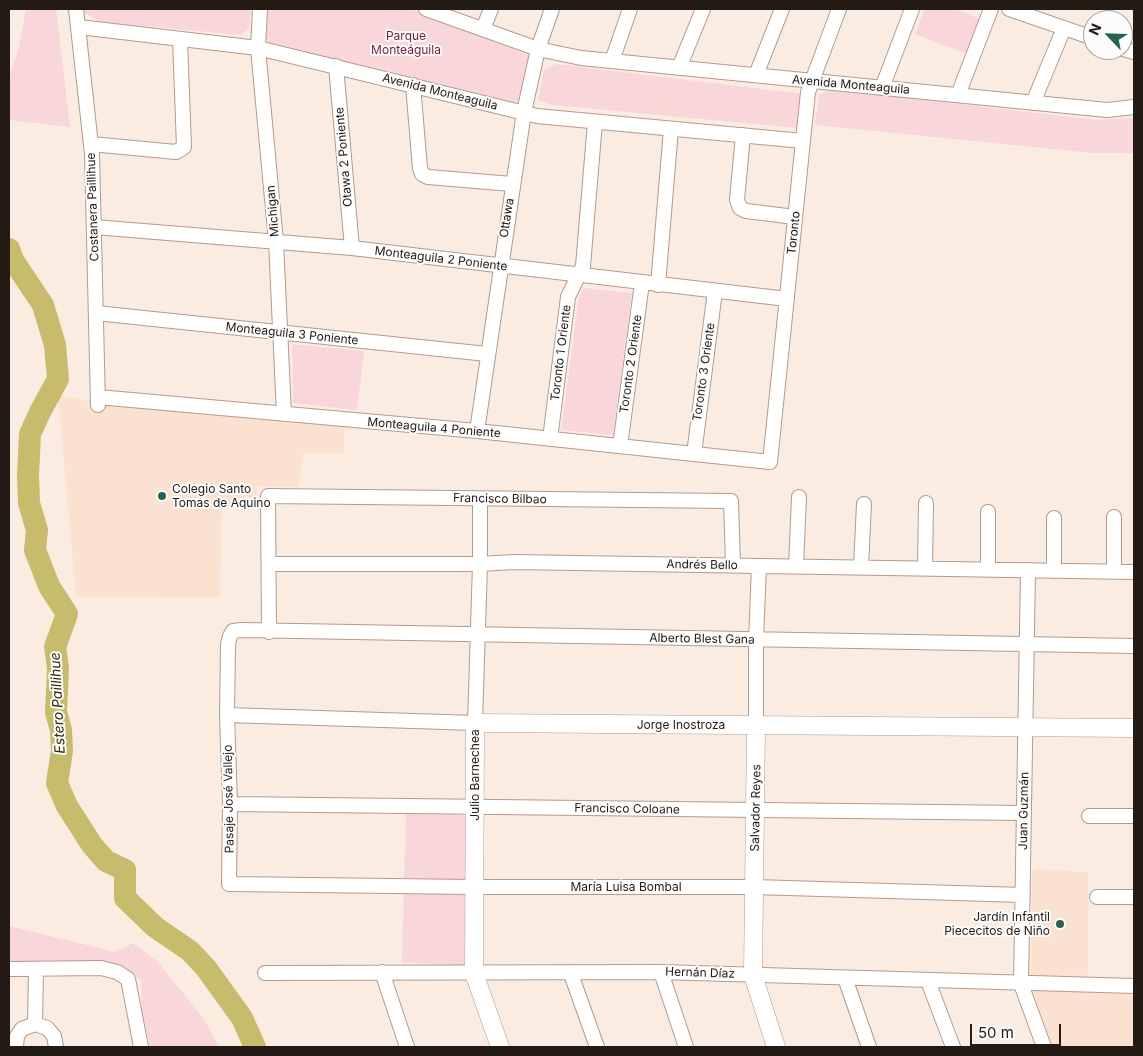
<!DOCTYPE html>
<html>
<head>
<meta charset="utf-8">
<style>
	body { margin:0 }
	#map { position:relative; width:1143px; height:1056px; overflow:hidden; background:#fbece1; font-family:Inter,sans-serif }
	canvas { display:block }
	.frame { position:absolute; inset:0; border:10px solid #231a14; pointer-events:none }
	.north { position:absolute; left:1083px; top:10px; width:50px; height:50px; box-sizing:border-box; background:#fcfcfc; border:1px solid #a5a29f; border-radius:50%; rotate:294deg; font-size:14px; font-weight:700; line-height:20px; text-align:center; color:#231a14 }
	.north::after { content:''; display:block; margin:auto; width:18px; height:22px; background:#246451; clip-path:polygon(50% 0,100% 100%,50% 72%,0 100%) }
	.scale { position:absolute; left:970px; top:1024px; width:91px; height:22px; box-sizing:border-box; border:2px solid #231a14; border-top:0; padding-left:6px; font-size:15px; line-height:18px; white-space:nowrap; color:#231a14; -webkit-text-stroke:4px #fcfcfc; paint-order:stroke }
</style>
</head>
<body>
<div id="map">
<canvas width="1143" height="1056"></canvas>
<div class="frame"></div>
<div class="north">N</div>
<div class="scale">50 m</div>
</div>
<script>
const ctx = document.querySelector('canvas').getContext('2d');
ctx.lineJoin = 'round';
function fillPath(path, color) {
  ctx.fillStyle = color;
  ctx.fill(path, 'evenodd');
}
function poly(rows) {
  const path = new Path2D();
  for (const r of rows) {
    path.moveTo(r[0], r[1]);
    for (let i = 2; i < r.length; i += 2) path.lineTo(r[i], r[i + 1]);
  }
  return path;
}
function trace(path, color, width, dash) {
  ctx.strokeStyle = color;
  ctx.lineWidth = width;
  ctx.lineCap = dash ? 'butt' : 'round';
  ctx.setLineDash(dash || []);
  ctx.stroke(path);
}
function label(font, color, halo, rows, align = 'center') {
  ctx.font = font + ' Inter,sans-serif';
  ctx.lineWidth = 4;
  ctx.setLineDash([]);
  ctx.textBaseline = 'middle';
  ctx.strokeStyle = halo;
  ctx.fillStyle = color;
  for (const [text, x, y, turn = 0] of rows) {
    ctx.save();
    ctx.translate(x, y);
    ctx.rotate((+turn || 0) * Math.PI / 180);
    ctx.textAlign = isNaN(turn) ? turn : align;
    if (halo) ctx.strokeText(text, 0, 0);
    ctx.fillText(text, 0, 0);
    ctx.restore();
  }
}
fillPath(poly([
	[58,396,106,403,345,424,344,453,303,453,299,487,257,487,256,504,222,507,220,598,76,597],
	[1032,869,1088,872,1088,976,1031,975],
	[1032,990,1134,994,1134,1047,1053,1047]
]), '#fbe2d0');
fillPath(poly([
	[26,9,56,9,70,127,9,120,9,78,18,51],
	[84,9,251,9,249,28,241,35,100,22,84,12],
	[265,9,411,9,527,55,529,57,520,100,511,103,271,44,264,37],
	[925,9,955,9,980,19,967,54,915,34],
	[556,64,803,94,798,128,552,105,538,100,544,70],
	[830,89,1098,120,1134,118,1134,153,1093,153,815,125,819,95],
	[584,288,632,293,613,435,561,430,579,297],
	[292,344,364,351,357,410,293,403],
	[406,814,467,815,464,966,402,962],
	[9,926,115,952,133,943,157,961,204,1019,219,1047,150,1047,142,1011,141,981,122,966,102,961,9,962]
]), '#f9d6da');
trace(poly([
	[9,249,13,260,43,305,55,345,58,379,40,412,30,434,28,476,29,503,37,530,35,550,49,586,67,614,55,647,58,668,56,712,61,730,62,751,57,783,67,806,92,845,106,861,125,870,125,898,155,927,190,951,206,968,242,1018,255,1047]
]), '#c6bc6b', 22);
const minor = poly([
	[76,9,92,154,98,405],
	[260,9,258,48,276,242,284,414],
	[426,9,538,49,581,58,1107,110,1134,107],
	[1009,9,1093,38],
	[79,27,258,48,537,116,803,141],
	[483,29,491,9],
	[1123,49,1134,52],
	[612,61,630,9],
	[336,66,352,248],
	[679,68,703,9],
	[756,75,782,9],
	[413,85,420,168,422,174,428,177,512,184],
	[882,88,912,9],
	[958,95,991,9],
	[1033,103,1064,28],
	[743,135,737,200,740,208,746,211,795,217],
	[91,144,176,152,184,147,180,39],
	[94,227,352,248,787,299],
	[658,285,671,129],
	[96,313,487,354],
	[98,397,477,431,770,462,808,92,839,9],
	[477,431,524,112,538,49,552,9],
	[550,439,568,297,583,266,595,122],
	[620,446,642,283],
	[694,454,715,291],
	[1114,517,1114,571],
	[269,564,480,564,514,562,1134,572],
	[796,566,799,497],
	[861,567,864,504],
	[925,568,926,503],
	[988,569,988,512],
	[1028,570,1021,984,1044,1047],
	[1054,571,1054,518],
	[269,632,268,496,731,501,733,565],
	[227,715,475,723,480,564,480,499],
	[756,725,756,640,759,566],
	[230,804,1024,813],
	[1089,816,1134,816],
	[1023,895,754,887,473,887,229,884,230,804,227,715,228,644,230,636,233,631,241,630,1134,646],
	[1097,897,1134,897],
	[9,969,101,968,117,972,128,979,141,1047],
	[382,972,407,1047],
	[661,972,686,1047],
	[265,973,661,972,1134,986],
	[571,974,597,1047],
	[845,978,869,1047],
	[928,981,953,1047],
	[35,1024,36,969],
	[16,1047,17,1036,22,1029,35,1024,47,1028,54,1036,56,1047]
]);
const tertiary = poly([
	[756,725,753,975,776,1047],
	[500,1047,474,973,475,723,1134,728]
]);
trace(minor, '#b29b8b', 16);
trace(tertiary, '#b29b8b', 19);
trace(minor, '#fff', 14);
trace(tertiary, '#fff', 18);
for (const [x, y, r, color] of [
	[162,496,5,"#246451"],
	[1060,924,5,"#246451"]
]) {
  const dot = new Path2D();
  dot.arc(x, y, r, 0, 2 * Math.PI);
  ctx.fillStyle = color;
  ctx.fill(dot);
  trace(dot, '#fcfcfc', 2);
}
label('12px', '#7c1933', '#fcfcfc', [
	["Parque",406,36],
	["Monteáguila",406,50]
]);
label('12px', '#231a14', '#fcfcfc', [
	["Avenida Monteaguila",851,85,5],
	["Avenida Monteaguila",440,92,14],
	["Otawa 2 Poniente",344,157,-95],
	["Costanera Paillihue",93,207,-92],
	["Michigan",273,211,-95],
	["Ottawa",507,218,-81],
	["Toronto",794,233,-84],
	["Monteaguila 2 Poniente",441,259,7],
	["Monteaguila 3 Poniente",292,334,6],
	["Toronto 1 Oriente",561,353,-83],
	["Toronto 2 Oriente",631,364,-82],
	["Toronto 3 Oriente",704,372,-82],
	["Monteaguila 4 Poniente",434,428,5],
	["Francisco Bilbao",500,499,1],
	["Andrés Bello",702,565,1],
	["Alberto Blest Gana",702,639,1],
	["Jorge Inostroza",681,725],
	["Julio Barnechea",475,775,-90],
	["Pasaje José Vallejo",229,799,-91],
	["Salvador Reyes",756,808,-89],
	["Francisco Coloane",627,809,1],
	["Juan Guzmán",1024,811,-89],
	["María Luisa Bombal",626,887],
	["Hernán Díaz",700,973,2]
]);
label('12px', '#231a14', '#fcfcfc', [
	["Colegio Santo",172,489],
	["Tomas de Aquino",172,503],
	["Jardín Infantil",1050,917,"right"],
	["Piececitos de Niño",1050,931,"right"]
], 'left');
label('italic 14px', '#2f2b06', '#fcfcfc', [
	["Estero Paillihue",58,703,-93]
]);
</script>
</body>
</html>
